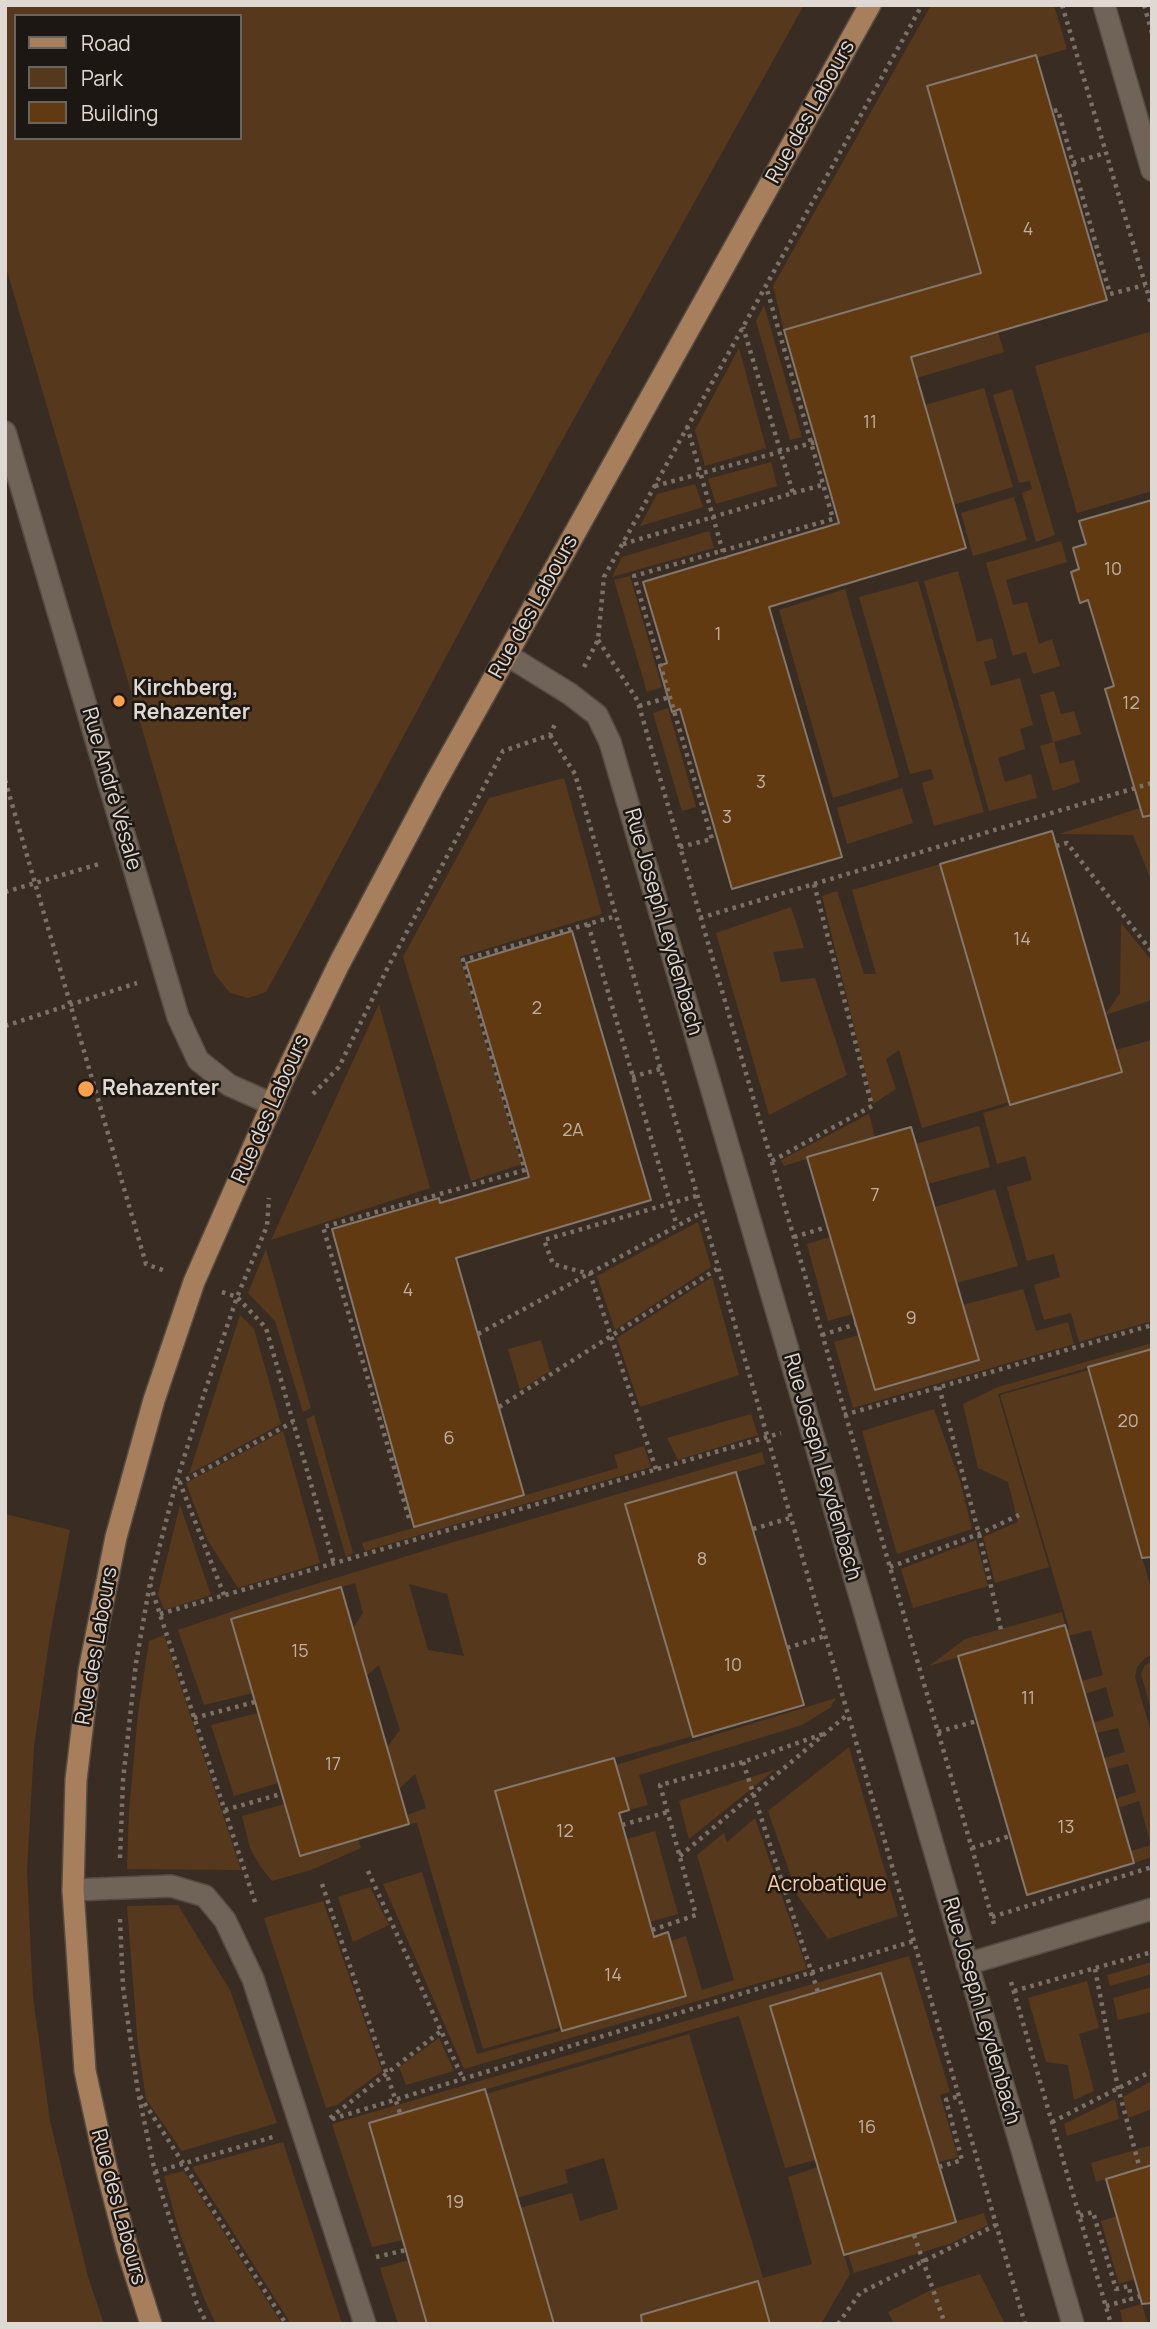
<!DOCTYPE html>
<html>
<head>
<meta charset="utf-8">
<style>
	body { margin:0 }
	#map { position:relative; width:1157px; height:2329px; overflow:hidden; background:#392d23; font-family:Manrope,sans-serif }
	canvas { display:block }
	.frame { position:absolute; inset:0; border:7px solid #e0d8d2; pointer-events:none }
	.legend { position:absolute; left:14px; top:14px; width:228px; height:126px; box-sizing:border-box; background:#1c1712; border:2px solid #6a645f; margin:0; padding:9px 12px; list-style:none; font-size:21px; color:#e0d8d2 }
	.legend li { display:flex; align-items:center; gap:14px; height:35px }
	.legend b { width:35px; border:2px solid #6a645f }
</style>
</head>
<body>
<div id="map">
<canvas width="1157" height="2329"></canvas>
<div class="frame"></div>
<ul class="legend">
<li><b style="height:9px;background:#a77f5c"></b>Road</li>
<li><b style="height:19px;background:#56381d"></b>Park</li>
<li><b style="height:19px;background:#613a11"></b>Building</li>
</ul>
</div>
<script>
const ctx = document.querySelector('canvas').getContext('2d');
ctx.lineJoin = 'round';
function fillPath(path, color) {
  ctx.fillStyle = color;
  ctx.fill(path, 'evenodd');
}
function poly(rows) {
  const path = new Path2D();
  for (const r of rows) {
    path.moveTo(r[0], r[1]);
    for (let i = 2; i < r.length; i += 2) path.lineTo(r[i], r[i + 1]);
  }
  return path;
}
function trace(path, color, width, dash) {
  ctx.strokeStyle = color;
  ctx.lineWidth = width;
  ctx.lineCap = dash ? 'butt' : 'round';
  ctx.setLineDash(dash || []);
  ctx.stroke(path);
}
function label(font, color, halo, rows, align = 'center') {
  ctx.font = font + ' Manrope,sans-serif';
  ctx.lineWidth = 5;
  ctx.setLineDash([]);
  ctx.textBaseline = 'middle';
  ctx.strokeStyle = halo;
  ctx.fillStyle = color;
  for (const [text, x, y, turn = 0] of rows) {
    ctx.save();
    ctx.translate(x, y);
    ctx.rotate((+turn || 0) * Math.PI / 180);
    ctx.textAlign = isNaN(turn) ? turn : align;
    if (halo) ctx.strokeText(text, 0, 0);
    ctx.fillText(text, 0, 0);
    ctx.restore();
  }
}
fillPath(poly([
	[5,5,804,5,555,453,282,963,266,992,248,998,230,993,214,973,5,264],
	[16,16,240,16,240,138,16,138],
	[931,5,1054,5,1067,49,1037,58,1036,55,927,87,981,273,784,330,773,286],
	[764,305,802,437,790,440,756,321],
	[998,332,1004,352,917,378,911,357],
	[1149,332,1152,341,1152,491,1077,513,1035,366],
	[739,348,766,448,705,466,695,430],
	[984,388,1013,487,953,505,925,405],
	[1012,389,1055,535,1036,542,1022,493,1032,489,1030,481,1019,483,993,395],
	[771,462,777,486,716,504,708,479],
	[695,484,703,507,640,526,657,494],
	[1014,497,1027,540,973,556,961,513],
	[709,531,714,548,612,577,622,557],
	[1061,541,1067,562,1006,580,1013,605,1027,602,1039,644,1052,639,1060,666,1033,674,1026,652,1013,656,986,563],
	[958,571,977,642,992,638,997,658,984,662,991,686,1020,678,1033,725,1020,729,1025,749,998,758,1005,782,1031,774,1037,798,989,811,924,581],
	[630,576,662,687,647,692,614,580],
	[918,581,984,812,934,826,922,783,934,779,931,769,910,774,859,597],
	[845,589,899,777,833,798,779,610],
	[1054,691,1061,714,1074,711,1081,734,1054,742,1060,764,1074,760,1080,782,1053,791,1040,746,1053,742,1040,695],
	[668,708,696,807,682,811,653,713],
	[564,778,602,914,460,957,522,1164,471,1181,403,957,489,798],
	[902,788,913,823,847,844,837,808],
	[1152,807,1152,882,1133,835,1059,834,1140,808],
	[940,864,1009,1102,922,1128,899,1050,886,1059,896,1089,873,1104,822,896,837,891,864,974,876,974,852,890],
	[791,907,804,948,773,952,781,982,815,978,847,1075,769,1115,716,933],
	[1121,923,1152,961,1152,1000,1105,1015,1120,993],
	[379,1004,430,1188,271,1240],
	[1152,1040,1152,1321,1079,1342,1071,1313,1044,1320,1034,1285,1060,1277,1054,1254,1027,1261,1007,1187,1032,1180,1025,1156,997,1164,983,1113,1122,1072,1115,1050],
	[869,1114,875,1137,784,1166,781,1160],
	[979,1126,990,1167,928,1184,916,1144],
	[995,1189,1018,1266,957,1283,935,1207],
	[698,1222,711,1267,615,1330,597,1276],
	[830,1237,852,1314,828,1321,807,1244],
	[266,1249,311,1408,303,1412,275,1321,248,1293],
	[712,1277,739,1375,640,1407,617,1338],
	[1023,1289,1036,1331,1068,1322,1074,1344,853,1408,834,1342,859,1335,875,1390,979,1360,963,1305],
	[240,1315,254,1329,281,1424,189,1474],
	[541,1340,550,1371,520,1390,508,1349],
	[1152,1343,1152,1349,998,1394,1049,1567,995,1583,983,1537,1018,1522,1008,1482,978,1468,963,1404,998,1387],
	[1089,1370,1152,1592,1152,1655,1145,1658,1137,1667,1135,1677,1152,1735,1152,1857,1134,1863,1131,1851,1151,1845,1139,1801,1118,1808,1115,1799,1136,1792,1128,1764,1107,1769,1105,1764,1104,1758,1125,1752,1118,1728,1097,1733,1093,1723,1114,1716,1106,1687,1085,1694,1082,1681,1103,1675,1091,1630,1068,1636,1067,1630,1069,1628,1000,1395],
	[934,1409,960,1481,972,1529,897,1554,862,1431],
	[751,1414,758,1435,678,1460,667,1438],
	[314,1415,353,1553,346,1557,306,1419],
	[283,1431,320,1563,238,1588,207,1539,186,1483],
	[644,1446,651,1467,365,1551,362,1543,618,1468,614,1455],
	[762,1452,765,1464,625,1505,693,1736,495,1792,561,2027,483,2049,417,1823,409,1824,407,1815,426,1808,415,1774,399,1789,387,1747,400,1730,379,1665,366,1676,353,1628,363,1613,355,1583,231,1619,253,1693,204,1705,178,1630,280,1595,440,1546],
	[409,1584,447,1594,464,1656,428,1650],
	[180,1505,211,1595,164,1610,158,1594],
	[5,1514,70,1530,50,1635,34,1746,27,1871,33,1997,50,2121,88,2277,104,2324,5,2324],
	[976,1540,988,1586,913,1608,901,1569],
	[1062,1612,1065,1625,929,1666,965,1639],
	[164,1635,241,1870,127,1869,129,1811,138,1714,149,1641],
	[1152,1661,1152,1713,1141,1674,1144,1666],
	[836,1698,831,1707,802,1725,639,1775,648,1805,629,1810,616,1765],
	[258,1713,278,1783,234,1796,211,1725],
	[849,1747,898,1916,828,1939,798,1896,768,1811],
	[776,1769,689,1839,679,1801],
	[285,1804,300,1856,358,1838,361,1848,311,1870,272,1881,260,1866,250,1848,242,1816],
	[755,1818,807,1969,464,2069,383,1884,422,1872,477,2054,685,1996,670,1941,686,1936,702,1990,734,1980,697,1855,724,1833,727,1842],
	[655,1831,678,1914,650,1922,627,1839],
	[370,1887,389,1925,353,1942,338,1897],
	[323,1901,382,2071,337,2105,326,2108,264,1918],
	[178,1905,230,1990,277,2123,182,2151,146,2099,138,2046,127,1906],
	[909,1956,950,2092,940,2095,958,2157,938,2162,881,1973,771,2007,816,2160,785,2168,739,2016,370,2123,403,2240,372,2247,332,2124],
	[1152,1962,1152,1974,1110,1986,1107,1975],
	[1087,1981,1099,2028,1079,2034,1094,2091,1074,2100,1068,2065,1046,2062,1028,1998],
	[1152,1987,1152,2012,1118,2020,1113,1998],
	[689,2034,763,2278,812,2264,788,2177,818,2167,850,2274,821,2324,770,2324,757,2281,649,2312,652,2324,554,2324,520,2208,572,2193,580,2221,618,2209,604,2158,565,2170,568,2183,517,2198,486,2094],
	[439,2038,454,2071,406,2085,399,2067],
	[1152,2081,1152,2109,1128,2118,1123,2097],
	[1115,2099,1119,2119,1067,2136,1064,2124],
	[283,2142,342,2324,291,2324,192,2167],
	[1152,2145,1152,2165,1096,2182,1091,2163],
	[184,2171,201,2197,282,2324,216,2324,205,2301,180,2234,164,2176],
	[984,2213,988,2225,952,2243,854,2273,848,2254],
	[1117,2216,1135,2279,1119,2284,1101,2221],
	[409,2260,470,2324,398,2324,380,2268],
	[980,2274,1005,2324,894,2324,888,2312,931,2290],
	[1142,2304,1148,2324,1123,2324,1120,2310]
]), '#56381d');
const building = poly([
	[1036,55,1107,300,911,357,966,548,769,607,842,857,732,889,680,709,672,712,659,666,667,663,643,582,839,523,784,330,981,273,927,86,1036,55],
	[1152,500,1152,815,1143,817,1105,689,1114,686,1088,600,1080,603,1071,572,1079,569,1073,548,1086,544,1079,521,1152,500],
	[1052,831,1122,1072,1010,1105,940,864,1052,831],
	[572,931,651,1200,456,1258,524,1495,414,1527,332,1229,439,1198,440,1203,529,1177,466,963,572,931],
	[911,1127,979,1360,875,1390,807,1157,911,1127],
	[1152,1349,1152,1557,1142,1558,1088,1367,1152,1349],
	[736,1472,804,1705,693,1737,625,1504,736,1472],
	[341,1587,409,1824,300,1856,231,1619,341,1587],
	[1065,1625,1134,1863,1027,1895,958,1656,1065,1625],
	[614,1758,629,1810,619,1813,654,1937,668,1932,686,1996,562,2031,495,1791,614,1758],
	[881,1973,956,2222,844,2255,770,2006,881,1973],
	[485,2089,521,2210,554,2324,427,2324,369,2123,485,2089],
	[1152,2165,1152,2303,1142,2304,1106,2179,1152,2165],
	[758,2281,770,2324,642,2324,641,2315,758,2281]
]);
fillPath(building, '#613a11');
trace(building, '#84776b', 2);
const minor = poly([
	[1104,5,1152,170],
	[5,432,178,1017,198,1060,229,1085,272,1104],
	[507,655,570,694,597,715,610,742,1073,2324],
	[73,1890,171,1886,205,1896,225,1920,253,1979,365,2324],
	[967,1964,1152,1909]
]);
const major = poly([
	[151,2324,127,2248,106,2167,85,2071,73,1890,76,1780,89,1671,116,1537,154,1400,194,1282,285,1075,339,964,434,785,870,5]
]);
trace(minor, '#564c43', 24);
trace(major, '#564c43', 24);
trace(poly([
	[1062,5,1152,307],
	[1144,5,1152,33],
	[1054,111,1058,110,1110,294,1145,285],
	[1073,163,1105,153],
	[687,426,725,559],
	[655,486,816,442],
	[793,493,822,485],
	[623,544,793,493,743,327],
	[598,640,636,698,639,706,994,1924],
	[584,667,598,640,604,577,922,5],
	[639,706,670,697],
	[550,735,575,774,1025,2324],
	[5,780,146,1264,165,1271],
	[1056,846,1067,843,1152,952],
	[680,847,712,839,634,576,833,519,766,286],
	[5,892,99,864],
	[700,918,1152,783],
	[588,924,677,1226],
	[5,1026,137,983],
	[632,1077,660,1069],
	[313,1094,339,1067,387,969,503,751,550,735,556,722],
	[772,1161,872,1106,814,884],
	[794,1237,827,1227],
	[222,1292,237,1297,266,1328,334,1564],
	[478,1334,701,1213],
	[822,1335,856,1324],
	[939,1387,979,1534,1002,1634],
	[499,1407,717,1269],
	[844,1415,1152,1325],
	[656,1469,590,1274,553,1264,544,1240,696,1196],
	[409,1518,323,1227,525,1170,463,960,616,916],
	[753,1529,790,1518],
	[890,1567,979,1534,1019,1515],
	[150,1584,256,1905],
	[224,1595,180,1483,293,1422],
	[160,1614,781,1433],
	[787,1648,825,1636],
	[194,1718,255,1702],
	[938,1732,977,1721],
	[743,1762,818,1992],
	[225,1810,281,1794],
	[622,1825,668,1812],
	[972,1848,1010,1836],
	[680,1856,847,1715],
	[120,1858,123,1780,136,1663,150,1583,176,1483,203,1397,237,1297,267,1226,269,1198],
	[368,1871,463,2079],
	[322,1884,400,2113],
	[992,1917,1152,1867],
	[120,1919,123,1987,138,2092,155,2172,197,2304,207,2324],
	[652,1930,696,1915,660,1785,743,1762,826,1733],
	[1095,1969,1118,2088,1140,2169],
	[1011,1982,1111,2324],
	[1014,1991,1152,1952],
	[140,2096,286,2324],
	[330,2118,441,2031],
	[332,2119,914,1941],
	[1052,2122,1152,2071],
	[939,2167,962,2160,946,2100,959,2096],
	[155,2172,273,2137],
	[1080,2216,1093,2212,1116,2289,1129,2286,1131,2299,1140,2296],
	[914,2235,945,2324],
	[376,2257,406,2250],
	[1106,2306,1131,2299],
	[838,2324,860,2293,996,2225]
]), '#7b7169', 4.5, [3.5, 5]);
trace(minor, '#706358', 21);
trace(major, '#a77f5c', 21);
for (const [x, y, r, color] of [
	[119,701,7,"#f8a04b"],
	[86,1089,9,"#f8a04b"]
]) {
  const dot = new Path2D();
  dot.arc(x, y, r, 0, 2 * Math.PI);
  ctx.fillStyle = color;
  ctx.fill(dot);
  trace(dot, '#1c1712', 2.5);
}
label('18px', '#c0b0a2', null, [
	["4",1028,230],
	["11",870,423],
	["10",1113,570],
	["1",718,635],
	["12",1131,704],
	["3",761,783],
	["3",727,818],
	["14",1022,940],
	["2",537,1009],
	["2A",573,1131],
	["7",875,1196],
	["4",408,1291],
	["9",911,1319],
	["20",1128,1422],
	["6",449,1439],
	["8",702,1560],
	["15",300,1652],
	["10",733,1666],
	["11",1028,1699],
	["17",333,1765],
	["13",1066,1828],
	["12",565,1832],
	["14",613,1976],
	["16",867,2128],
	["19",455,2203]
]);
label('21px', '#e0d8d2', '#1c1712', [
	["Rue des Labours",811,112,-61],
	["Rue des Labours",534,607,-61],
	["Rue André Vésale",111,789,74],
	["Rue Joseph Leydenbach",663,922,74],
	["Rue des Labours",271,1109,-66],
	["Rue Joseph Leydenbach",822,1467,74],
	["Rue des Labours",97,1646,-80],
	["Rue Joseph Leydenbach",981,2011,74],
	["Rue des Labours",118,2207,75]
]);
label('bold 21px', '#e0d8d2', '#1c1712', [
	["Kirchberg,",133,689],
	["Rehazenter",133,713],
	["Rehazenter",102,1089]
], 'left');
label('21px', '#facba2', '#1c1712', [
	["Acrobatique",827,1885]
]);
</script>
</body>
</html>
